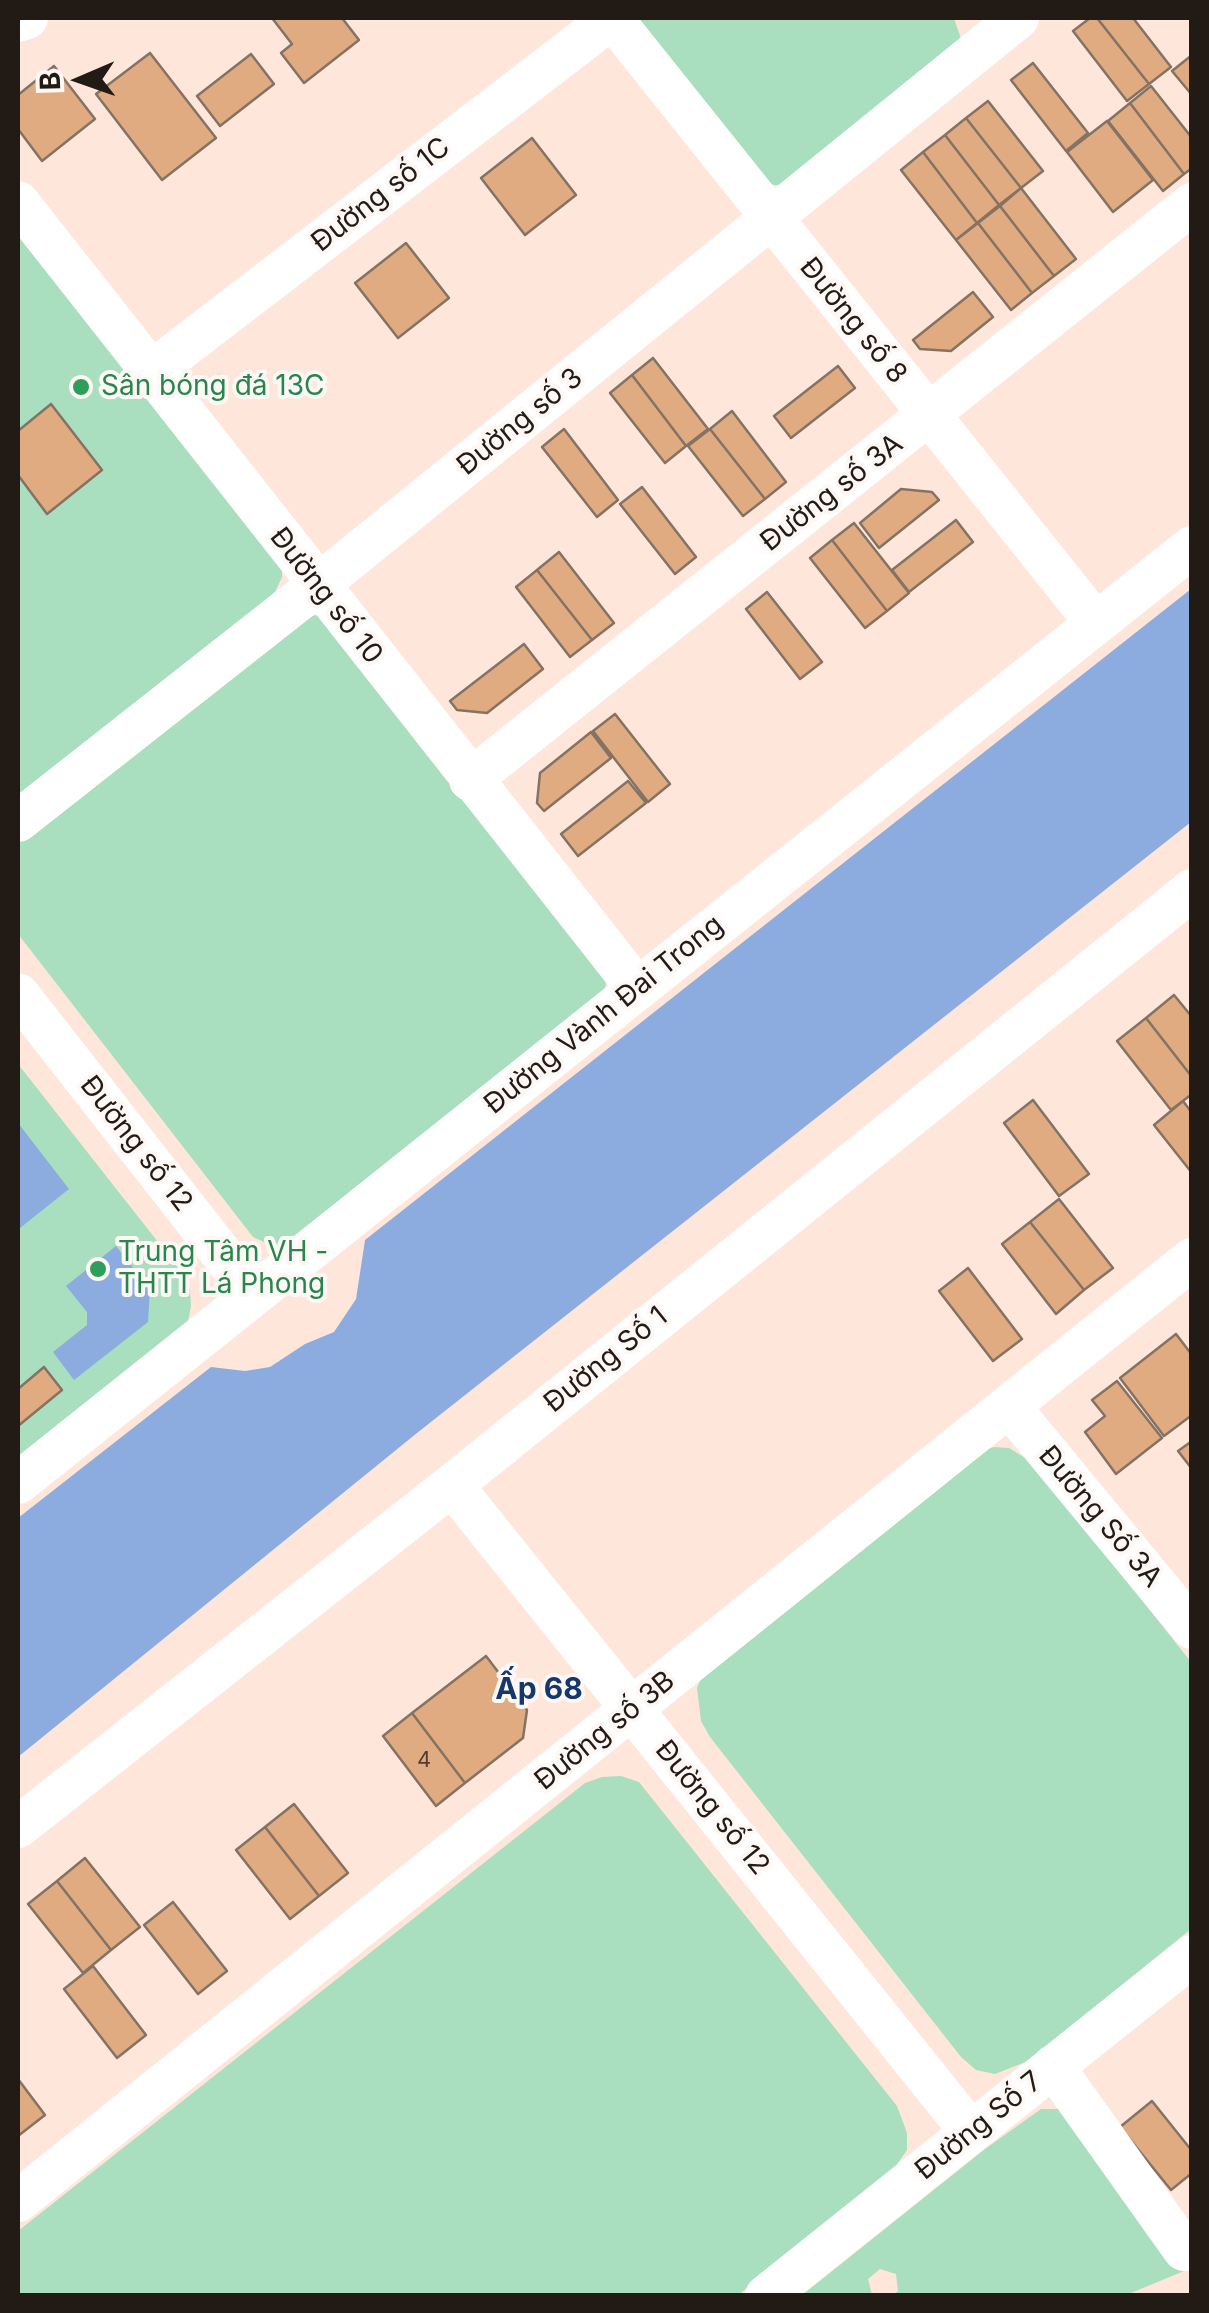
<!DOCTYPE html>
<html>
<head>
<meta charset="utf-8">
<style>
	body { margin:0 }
	#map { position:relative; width:1209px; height:2313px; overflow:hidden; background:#fee7da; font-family:Inter,sans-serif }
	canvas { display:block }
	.frame { position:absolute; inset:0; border:20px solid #221a15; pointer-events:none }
	.north { position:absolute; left:30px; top:30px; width:100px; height:100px; -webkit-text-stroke:8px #fdf8f5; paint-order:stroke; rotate:268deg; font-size:28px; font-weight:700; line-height:40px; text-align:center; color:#221a15 }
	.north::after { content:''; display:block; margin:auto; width:35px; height:45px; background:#221a15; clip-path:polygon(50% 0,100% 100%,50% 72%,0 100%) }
</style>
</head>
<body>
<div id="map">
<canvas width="1209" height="2313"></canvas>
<div class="frame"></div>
<div class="north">B</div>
</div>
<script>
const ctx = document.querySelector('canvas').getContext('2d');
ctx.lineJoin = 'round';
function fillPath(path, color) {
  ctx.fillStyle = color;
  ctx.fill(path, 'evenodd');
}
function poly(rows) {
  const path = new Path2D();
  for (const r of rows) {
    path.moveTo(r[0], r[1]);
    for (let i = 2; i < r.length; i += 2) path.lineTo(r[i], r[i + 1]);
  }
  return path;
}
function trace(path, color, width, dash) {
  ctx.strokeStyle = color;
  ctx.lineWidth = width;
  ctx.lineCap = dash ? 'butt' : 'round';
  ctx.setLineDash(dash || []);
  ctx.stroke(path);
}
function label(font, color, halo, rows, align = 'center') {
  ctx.font = font + ' Inter,sans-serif';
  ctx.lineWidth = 8;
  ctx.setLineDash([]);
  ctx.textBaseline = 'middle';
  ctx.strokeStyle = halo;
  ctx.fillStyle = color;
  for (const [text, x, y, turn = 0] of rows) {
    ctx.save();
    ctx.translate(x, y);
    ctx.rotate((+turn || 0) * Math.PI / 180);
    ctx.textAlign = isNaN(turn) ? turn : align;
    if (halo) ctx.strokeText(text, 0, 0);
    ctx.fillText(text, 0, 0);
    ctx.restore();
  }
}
fillPath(poly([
	[627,18,954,18,961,39,785,185,774,185,761,181],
	[18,224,282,568,282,577,274,594,18,796],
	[320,615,606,982,604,994,291,1247,277,1248,253,1237,18,934,18,842,289,627,309,616],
	[18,1064,184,1275,190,1290,191,1306,188,1321,18,1466],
	[994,1447,1009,1448,1032,1462,1191,1662,1191,1929,1028,2061,995,2074,976,2070,961,2057,710,1737,701,1721,697,1688,705,1669,981,1451],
	[621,1776,639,1782,897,2106,907,2133,907,2150,886,2180,738,2295,18,2296,18,2231,585,1783,602,1777],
	[1041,2109,1058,2109,1189,2269,1126,2295,893,2295,898,2291,896,2274,880,2269,868,2279,872,2295,801,2296,985,2149]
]), '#a9debf');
fillPath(poly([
	[1191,589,1191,822,417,1433,18,1757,18,1518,211,1367,245,1371,270,1367,305,1344,334,1332,356,1299,365,1240],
	[18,1123,69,1189,20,1228,18,1224],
	[116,1246,150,1289,148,1322,74,1380,53,1352,87,1325,87,1312,66,1286]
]), '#8cace0');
const building = poly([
	[272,18,342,18,359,40,304,83,281,53,292,44,272,18],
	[1090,18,1097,18,1149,84,1127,101,1073,31,1090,18],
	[1097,18,1133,18,1171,67,1149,84,1097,18],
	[150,53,216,138,162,180,96,94,150,53],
	[251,54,274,84,220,126,197,96,251,54],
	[1192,55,1192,95,1172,71,1192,55],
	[1033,63,1088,133,1066,151,1011,80,1033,63],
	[54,66,95,119,42,161,18,129,18,95,54,66],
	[1151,86,1192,138,1192,168,1184,174,1130,103,1151,86],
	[988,101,1043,171,1021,188,966,118,988,101],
	[1130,103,1184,174,1163,191,1108,121,1130,103],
	[966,118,1021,188,999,205,945,135,966,118],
	[1107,121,1153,180,1113,212,1067,152,1107,121],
	[945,135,999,205,977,223,923,152,945,135],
	[532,138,576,195,525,235,481,178,532,138],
	[923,152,977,223,956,240,901,170,923,152],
	[1021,188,1076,259,1054,276,1000,206,1021,188],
	[1000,206,1054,276,1032,293,978,223,1000,206],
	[978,223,1032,293,1011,310,956,240,978,223],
	[406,243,449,298,398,338,355,283,406,243],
	[973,292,993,317,951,351,920,349,913,340,973,292],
	[653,358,708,429,686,446,632,375,653,358],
	[838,366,855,388,791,438,774,416,838,366],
	[632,375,686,446,665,463,610,393,632,375],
	[51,404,102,470,47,514,18,475,18,431,51,404],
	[732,411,786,482,765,499,710,429,732,411],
	[564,429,618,500,597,517,542,447,564,429],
	[710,429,765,499,743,516,688,446,710,429],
	[642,487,696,557,675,574,620,504,642,487],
	[901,489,932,492,939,500,879,548,860,523,901,489],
	[956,520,973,542,909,592,892,570,956,520],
	[854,523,909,593,887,611,832,540,854,523],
	[832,540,887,611,865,628,810,558,832,540],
	[559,552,614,623,592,640,537,570,559,552],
	[537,570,592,640,570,657,516,587,537,570],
	[767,592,822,662,800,679,746,609,767,592],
	[524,644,543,669,487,713,457,710,450,701,524,644],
	[615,714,670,784,648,802,593,731,615,714],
	[591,732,611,758,544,811,537,803,540,773,591,732],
	[628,781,646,803,578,856,561,834,628,781],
	[1174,995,1192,1017,1192,1077,1146,1018,1174,995],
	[1146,1018,1192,1077,1192,1094,1171,1110,1117,1041,1146,1018],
	[1033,1100,1089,1174,1059,1196,1004,1123,1033,1100],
	[1183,1101,1192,1113,1192,1173,1154,1125,1183,1101],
	[1059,1199,1113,1268,1084,1290,1030,1222,1059,1199],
	[1030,1222,1084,1290,1056,1314,1002,1244,1030,1222],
	[968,1268,1022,1339,993,1361,939,1291,968,1268],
	[1176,1334,1192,1355,1192,1415,1164,1436,1120,1378,1176,1334],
	[44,1367,62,1390,18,1426,18,1389,44,1367],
	[1117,1381,1162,1438,1116,1474,1085,1432,1105,1416,1092,1400,1117,1381],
	[1192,1441,1192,1469,1178,1451,1192,1441],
	[486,1656,527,1710,523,1738,465,1783,412,1713,486,1656],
	[412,1713,465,1783,436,1806,383,1736,412,1713],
	[294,1804,348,1873,319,1896,265,1827,294,1804],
	[265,1827,319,1896,290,1919,236,1850,265,1827],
	[85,1858,140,1927,111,1950,57,1881,85,1858],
	[57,1881,111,1950,83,1973,28,1904,57,1881],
	[173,1902,227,1971,198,1994,144,1925,173,1902],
	[93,1966,146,2035,117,2058,64,1989,93,1966],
	[18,2079,45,2115,18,2136,18,2079],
	[1152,2101,1192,2151,1192,2173,1171,2190,1120,2127,1152,2101]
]);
fillPath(building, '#e0ab80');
trace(building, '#847264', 2.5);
trace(poly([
	[18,21,27,18],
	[18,202,637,988],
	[151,372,612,18,1096,623],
	[470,780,1192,204],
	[18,821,318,585,1018,18],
	[18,994,254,1295],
	[1009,1406,1192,1628],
	[18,1483,1192,547],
	[452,1485,971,2132],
	[18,1827,452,1485,1192,890],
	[1053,2066,1184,2250],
	[18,2201,1192,1259],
	[766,2296,1192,1956]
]), '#fff', 42);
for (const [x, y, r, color] of [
	[81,387,10,"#2e9e5b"],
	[98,1269,10,"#2e9e5b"]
]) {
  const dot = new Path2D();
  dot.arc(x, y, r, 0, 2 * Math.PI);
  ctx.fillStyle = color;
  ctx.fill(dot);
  trace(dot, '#fdf8f5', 4);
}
label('22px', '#523e30', null, [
	["4",424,1760]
]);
label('28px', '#221a15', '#fdf8f5', [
	["Đường số 1C",381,195,-38],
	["Đường số 8",853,321,51],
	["Đường số 3",520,422,-39],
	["Đường số 3A",832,493,-38],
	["Đường số 10",326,596,52],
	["Đường Vành Đai Trong",604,1015,-39],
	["Đường số 12",136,1144,52],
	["Đường Số 1",606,1360,-39],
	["Đường Số 3A",1100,1517,50],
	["Đường số 3B",605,1731,-39],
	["Đường số 12",712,1808,51],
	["Đường Số 7",979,2126,-39]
]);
label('28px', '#27864d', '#fdf8f5', [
	["Sân bóng đá 13C",101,387],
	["Trung Tâm VH -",118,1253],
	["THTT Lá Phong",118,1285]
], 'left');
label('bold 30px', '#14386d', '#fdf8f5', [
	["Ấp 68",539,1690]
]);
</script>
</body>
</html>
